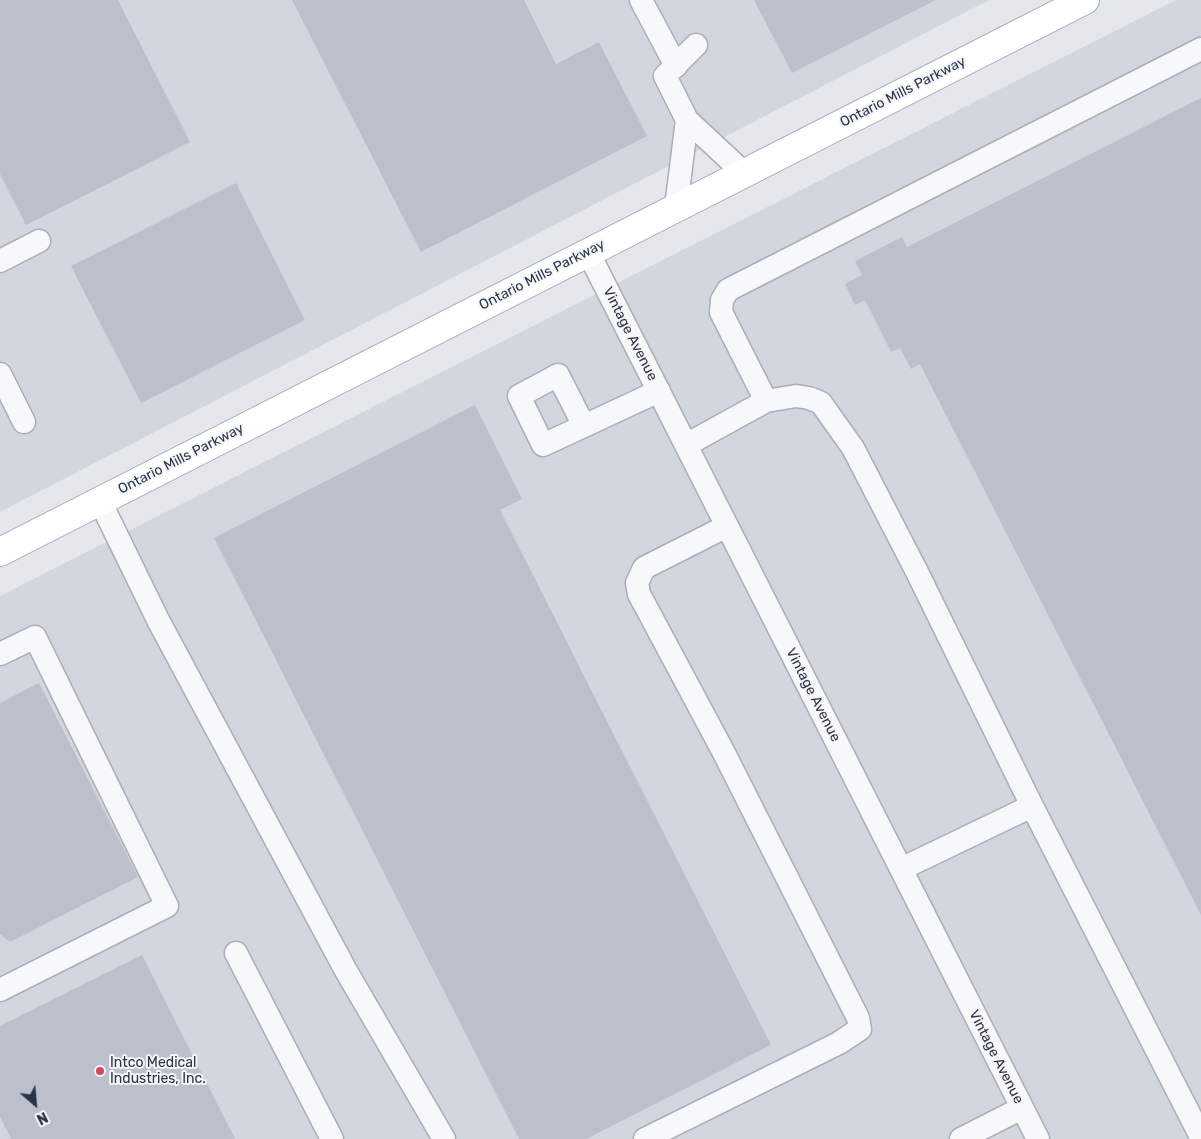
<!DOCTYPE html>
<html>
<head>
<meta charset="utf-8">
<style>
	body { margin:0 }
	#map { position:relative; width:1201px; height:1139px; overflow:hidden; background:#e4e7ec; font-family:Rubik,sans-serif }
	canvas { display:block }
	.north { position:absolute; left:10px; top:1079px; width:50px; height:50px; -webkit-text-stroke:4px #f4f6f9; paint-order:stroke; rotate:153deg; font-size:14px; font-weight:700; line-height:20px; text-align:center; color:#2b3445 }
	.north::after { content:''; display:block; margin:auto; width:18px; height:22px; background:#2b3445; clip-path:polygon(50% 0,100% 100%,50% 72%,0 100%) }
</style>
</head>
<body>
<div id="map">
<canvas width="1201" height="1139"></canvas>
<div class="north">N</div>
</div>
<script>
const ctx = document.querySelector('canvas').getContext('2d');
ctx.lineJoin = 'round';
function fillPath(path, color) {
  ctx.fillStyle = color;
  ctx.fill(path, 'evenodd');
}
function poly(rows) {
  const path = new Path2D();
  for (const r of rows) {
    path.moveTo(r[0], r[1]);
    for (let i = 2; i < r.length; i += 2) path.lineTo(r[i], r[i + 1]);
  }
  return path;
}
function trace(path, color, width, dash) {
  ctx.strokeStyle = color;
  ctx.lineWidth = width;
  ctx.lineCap = dash ? 'butt' : 'round';
  ctx.setLineDash(dash || []);
  ctx.stroke(path);
}
function label(font, color, halo, rows, align = 'center') {
  ctx.font = font + ' Rubik,sans-serif';
  ctx.lineWidth = 4;
  ctx.setLineDash([]);
  ctx.textBaseline = 'middle';
  ctx.strokeStyle = halo;
  ctx.fillStyle = color;
  for (const [text, x, y, turn = 0] of rows) {
    ctx.save();
    ctx.translate(x, y);
    ctx.rotate((+turn || 0) * Math.PI / 180);
    ctx.textAlign = isNaN(turn) ? turn : align;
    if (halo) ctx.strokeText(text, 0, 0);
    ctx.fillText(text, 0, 0);
    ctx.restore();
  }
}
fillPath(poly([
	[0,0,989,0,0,512],
	[1176,0,1201,0,1201,1139,0,1139,0,596]
]), '#d2d6de');
fillPath(poly([
	[0,0,118,0,190,142,26,225,0,174],
	[292,0,524,0,556,64,599,42,647,136,421,252],
	[754,0,936,0,792,73],
	[1201,98,1201,915,920,364,911,369,900,348,891,352,865,300,855,305,845,284,862,275,855,261,902,237,907,247],
	[236,183,305,320,141,403,71,266],
	[475,405,522,499,500,510,771,1045,586,1139,519,1139,214,538],
	[39,683,138,877,10,942,0,934,0,703],
	[142,955,235,1139,11,1139,0,1117,0,1026]
]), '#bbc0ca');
const minor = poly([
	[641,0,676,66],
	[696,45,665,76,687,120,744,173],
	[676,207,687,120],
	[588,252,1038,1139],
	[0,261,39,241],
	[0,374,24,422],
	[766,401,796,396,809,398,821,403,853,448,917,572,1032,806,901,869],
	[584,426,558,375,519,396,543,445,584,426,659,391],
	[686,445,766,401,721,312,722,300,728,290,1201,49],
	[100,501,158,620,345,969,444,1139],
	[0,654,35,637,167,906,0,990],
	[1032,806,1201,1137],
	[236,953,332,1139],
	[645,1139,839,1043,860,1029,858,1018,724,753,639,594,637,583,644,568,727,526],
	[961,1139,1022,1108]
]);
const major = poly([
	[0,552,1085,0]
]);
trace(minor, '#a9aeb7', 25);
trace(major, '#a3abb8', 30);
trace(minor, '#f7f8fa', 22);
trace(major, '#fff', 28);
for (const [x, y, r, color] of [
	[100,1071,5,"#d1495b"]
]) {
  const dot = new Path2D();
  dot.arc(x, y, r, 0, 2 * Math.PI);
  ctx.fillStyle = color;
  ctx.fill(dot);
  trace(dot, '#f4f6f9', 2);
}
label('14px', '#2b3445', '#f4f6f9', [
	["Ontario Mills Parkway",903,92,-27],
	["Ontario Mills Parkway",542,275,-27],
	["Vintage Avenue",630,334,63],
	["Ontario Mills Parkway",181,459,-27],
	["Vintage Avenue",813,695,63],
	["Vintage Avenue",996,1057,63]
]);
label('14px', '#2b3445', '#f4f6f9', [
	["Intco Medical",110,1063],
	["Industries, Inc.",110,1079]
], 'left');
</script>
</body>
</html>
